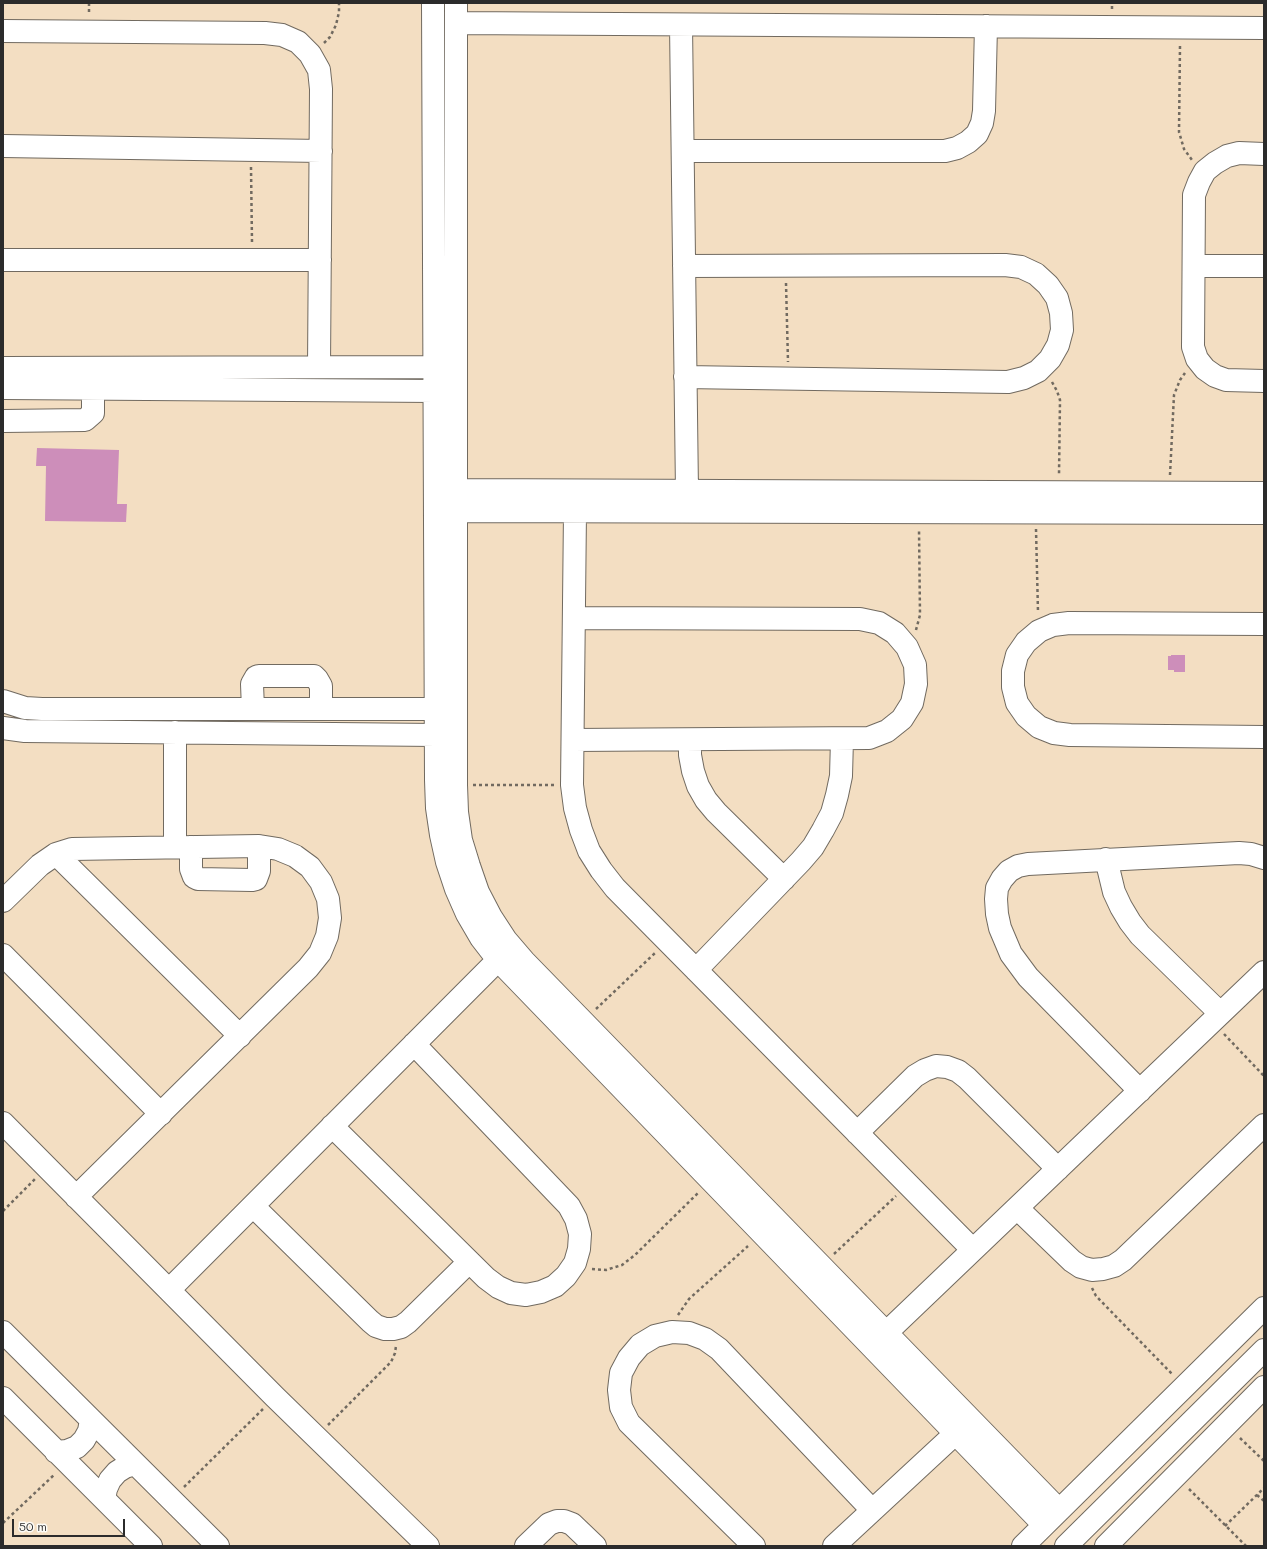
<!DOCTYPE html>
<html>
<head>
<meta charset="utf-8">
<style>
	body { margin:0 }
	#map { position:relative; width:1267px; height:1549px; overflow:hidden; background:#f3dec2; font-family:Mali,sans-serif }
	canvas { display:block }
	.frame { position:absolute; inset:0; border:4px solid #2b2b2b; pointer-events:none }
	.scale { position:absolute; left:12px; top:1519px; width:113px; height:18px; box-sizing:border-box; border:2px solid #2b2b2b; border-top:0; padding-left:5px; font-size:12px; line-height:14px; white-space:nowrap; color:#2b2b2b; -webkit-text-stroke:3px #fdfcf7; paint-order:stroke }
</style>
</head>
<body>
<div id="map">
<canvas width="1267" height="1549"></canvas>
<div class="frame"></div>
<div class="scale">50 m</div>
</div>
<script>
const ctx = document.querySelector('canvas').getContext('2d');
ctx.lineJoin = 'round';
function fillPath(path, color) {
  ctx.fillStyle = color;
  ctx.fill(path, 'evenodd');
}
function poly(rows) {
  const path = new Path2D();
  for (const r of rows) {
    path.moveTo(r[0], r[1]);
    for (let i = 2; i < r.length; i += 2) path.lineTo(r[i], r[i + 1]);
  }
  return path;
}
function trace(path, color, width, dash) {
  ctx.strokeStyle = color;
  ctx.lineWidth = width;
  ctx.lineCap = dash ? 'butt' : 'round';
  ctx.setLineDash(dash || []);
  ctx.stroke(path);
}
fillPath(poly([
	[37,448,119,450,117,504,127,504,126,522,45,521,46,466,36,466],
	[1171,655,1185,655,1185,672,1174,672,1174,670,1168,670,1168,656,1171,656]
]), '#cd8eba');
const minor = poly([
	[433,3,436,780,437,808,441,835,447,862,456,889,467,914,481,938,498,960,1044,1525],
	[456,3,456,785,457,812,461,840,469,866,478,892,491,917,506,940,524,961,1059,1510],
	[456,23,1264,28],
	[681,25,687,491],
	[3,31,265,33,282,35,298,42,310,54,319,70,321,89,319,367],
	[3,146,321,151],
	[683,151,945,151,957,148,968,142,977,134,982,123,984,111,986,26],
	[1264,154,1239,153,1227,156,1215,163,1205,171,1199,182,1194,195,1193,347,1197,359,1205,369,1215,376,1226,380,1264,381],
	[3,260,320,260],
	[684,266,1005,265,1021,267,1036,274,1048,285,1057,298,1061,313,1062,330,1058,345,1050,359,1038,371,1024,378,1008,382,685,377],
	[1194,266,1264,266],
	[3,368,434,367],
	[3,388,435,391],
	[3,421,85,420,93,413,93,388],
	[456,490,1264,493],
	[456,511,1264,513],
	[575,512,572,785,575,808,581,830,589,851,601,870,615,888,973,1250],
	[1264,624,1069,623,1053,625,1039,631,1026,642,1017,655,1013,671,1013,687,1017,703,1026,716,1039,727,1054,733,1070,735,1264,737],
	[3,701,25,708,42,709,436,709],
	[253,709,252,684,256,677,259,676,314,676,317,679,321,686,321,709],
	[3,728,25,731,436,735],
	[175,732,175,847],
	[573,740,869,738,887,731,902,719,912,703,916,684,915,665,907,647,895,633,879,623,860,619,574,618],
	[690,740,690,755,693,771,698,786,706,800,716,812,784,879],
	[191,847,191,869,194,877,198,879,252,880,256,879,259,871,259,846],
	[56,854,240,1036],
	[1106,859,1114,892,1121,907,1130,922,1140,935,1220,1013],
	[3,901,40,865,56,854,72,849,259,846,278,849,295,856,310,867,321,882,328,899,330,918,327,936,320,953,308,968,76,1197],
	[3,955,161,1114],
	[696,970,801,861,813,847,823,830,832,813,837,795,841,776,842,739],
	[1140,1091,1028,977,1011,954,1000,928,997,914,996,899,997,888,1002,879,1009,871,1018,866,1028,864,1239,853,1251,854,1264,858],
	[3,1123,275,1397,428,1546],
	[332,1126,486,1278,498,1287,511,1293,526,1295,541,1292,555,1286,566,1276,575,1263,579,1249,580,1234,576,1219,569,1206,414,1044],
	[857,1133,915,1076,925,1070,936,1066,947,1067,958,1071,967,1078,1058,1169],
	[253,1206,370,1321,376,1326,385,1329,393,1329,401,1327,408,1322,469,1262],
	[1017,1208,1072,1261,1081,1267,1092,1270,1103,1269,1114,1266,1123,1260,1264,1125],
	[169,1290,498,960],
	[3,1332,218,1546],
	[886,1333,1264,972],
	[3,1398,151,1546],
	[56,1452,67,1451,77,1447,84,1440,89,1431,91,1420],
	[104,1499,106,1489,110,1480,117,1472,125,1467,135,1464],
	[526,1546,549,1524,557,1521,564,1521,572,1524,595,1546],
	[754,1546,629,1423,621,1407,619,1390,621,1373,629,1358,640,1345,655,1336,672,1332,689,1333,705,1339,719,1349,872,1510],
	[834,1546,956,1433],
	[1023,1546,1264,1308],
	[1066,1546,1264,1350],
	[1106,1546,1264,1387]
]);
trace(minor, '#716a60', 24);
trace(poly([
	[89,3,89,15],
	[1112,9,1112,3],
	[324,43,330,37,336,25,339,12,339,3],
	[1180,46,1179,132,1184,149,1192,160],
	[251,167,252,242],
	[786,283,788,362],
	[1052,382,1057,391,1060,400,1059,475],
	[1170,475,1174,395,1180,380,1185,373],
	[1036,529,1038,612],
	[916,630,920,615,919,529],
	[473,785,554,785],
	[596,1009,655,953],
	[1224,1034,1264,1076],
	[3,1211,35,1179],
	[834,1254,896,1196],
	[592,1269,606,1270,622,1265,635,1255,698,1193],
	[1092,1288,1096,1296,1173,1375],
	[678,1315,689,1299,748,1246],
	[328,1425,391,1362,395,1353,396,1346],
	[1240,1438,1264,1461],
	[184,1487,263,1409],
	[1189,1489,1246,1546],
	[1257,1495,1264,1501],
	[3,1523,55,1474],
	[1225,1526,1264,1488]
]), '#716a60', 2.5, [3, 3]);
trace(minor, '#fff', 22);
</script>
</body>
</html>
